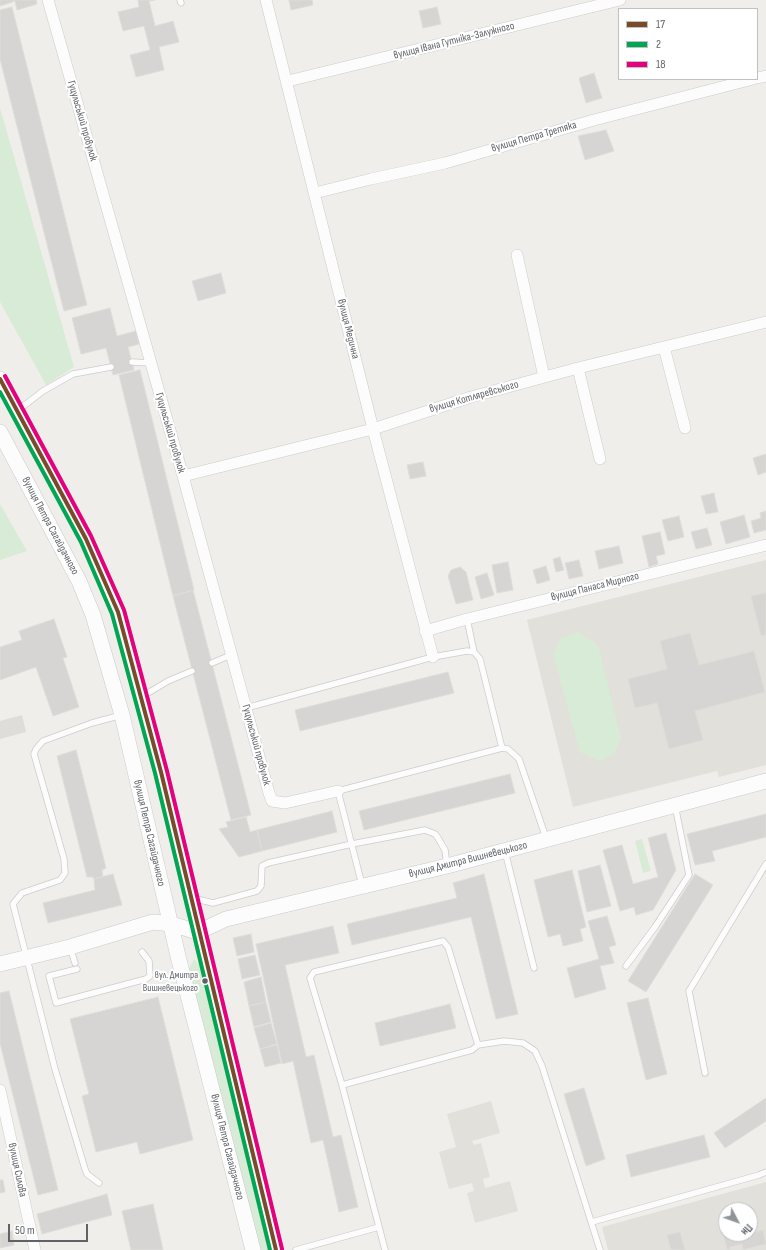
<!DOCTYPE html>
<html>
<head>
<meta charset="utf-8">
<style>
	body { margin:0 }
	#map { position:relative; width:766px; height:1250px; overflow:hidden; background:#efeeea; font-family:"Sofia Sans Condensed",sans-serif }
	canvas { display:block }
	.legend { position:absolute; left:618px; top:8px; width:140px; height:72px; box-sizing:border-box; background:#fff; border:1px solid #bfc1c3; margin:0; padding:5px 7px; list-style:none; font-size:12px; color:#5f6368 }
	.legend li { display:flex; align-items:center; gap:8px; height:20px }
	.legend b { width:20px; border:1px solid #bfc1c3 }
	.north { position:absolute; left:718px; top:1202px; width:40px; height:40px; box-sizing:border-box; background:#fff; border:1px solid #bfc1c3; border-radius:50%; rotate:131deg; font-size:11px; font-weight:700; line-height:16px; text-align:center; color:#5f6368 }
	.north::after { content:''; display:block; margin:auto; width:14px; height:18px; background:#919496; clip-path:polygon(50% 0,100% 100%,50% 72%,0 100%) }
	.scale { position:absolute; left:8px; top:1224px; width:80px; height:18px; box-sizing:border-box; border:2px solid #5f6368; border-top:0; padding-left:5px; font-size:12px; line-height:14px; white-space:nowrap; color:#5f6368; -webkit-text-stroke:3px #fff; paint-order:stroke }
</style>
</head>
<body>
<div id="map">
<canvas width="766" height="1250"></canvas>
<ul class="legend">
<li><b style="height:5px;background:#7a4b2a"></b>17</li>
<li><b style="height:5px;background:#00a651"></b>2</li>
<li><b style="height:5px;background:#e5007d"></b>18</li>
</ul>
<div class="north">Пн</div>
<div class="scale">50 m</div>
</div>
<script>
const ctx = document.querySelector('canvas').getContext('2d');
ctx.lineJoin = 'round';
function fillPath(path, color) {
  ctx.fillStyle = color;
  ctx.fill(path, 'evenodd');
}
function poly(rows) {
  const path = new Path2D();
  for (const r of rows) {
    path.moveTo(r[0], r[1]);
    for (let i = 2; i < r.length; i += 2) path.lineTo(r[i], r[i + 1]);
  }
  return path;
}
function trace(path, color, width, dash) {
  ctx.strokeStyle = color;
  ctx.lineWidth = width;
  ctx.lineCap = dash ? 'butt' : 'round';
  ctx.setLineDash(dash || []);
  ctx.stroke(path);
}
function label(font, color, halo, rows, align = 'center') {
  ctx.font = font + ' "Sofia Sans Condensed",sans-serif';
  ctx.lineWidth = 4;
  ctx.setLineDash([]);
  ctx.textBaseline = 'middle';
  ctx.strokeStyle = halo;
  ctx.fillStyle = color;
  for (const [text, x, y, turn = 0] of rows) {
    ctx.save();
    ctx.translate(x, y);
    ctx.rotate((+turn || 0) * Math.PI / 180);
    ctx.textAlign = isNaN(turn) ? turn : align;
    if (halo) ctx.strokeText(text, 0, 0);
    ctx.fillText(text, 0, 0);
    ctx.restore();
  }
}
fillPath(poly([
	[22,715,26,732,0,739,0,721]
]), '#dfddda');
fillPath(poly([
	[766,560,766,765,719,777,717,771,573,807,527,620],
	[491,1101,500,1133,472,1141,474,1145,481,1143,490,1177,483,1179,485,1188,510,1181,518,1211,475,1223,467,1193,474,1191,472,1183,449,1189,439,1152,456,1147,447,1114],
	[766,1182,766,1250,608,1250,602,1227],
	[726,1210,750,1210,750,1234,726,1234]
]), '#e2e0da');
fillPath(poly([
	[0,108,74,367,46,385,0,302],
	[0,504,27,551,0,560],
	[579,632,598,645,621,738,614,754,599,761,580,752,553,654,561,638],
	[642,839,651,871,643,873,635,841],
	[194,959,200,966,270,1250,260,1250,189,969]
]), '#d8ebd6');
const building = poly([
	[0,0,36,0,37,4,17,10,15,1,0,6,0,0],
	[138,0,155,0,149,1,155,26,173,21,179,42,159,47,164,70,136,77,130,55,150,50,144,26,123,31,118,12,139,7,138,0],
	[289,0,312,0,313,5,291,10,289,0],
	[12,7,87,305,64,311,0,59,0,10,12,7],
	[437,7,441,24,423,28,419,11,437,7],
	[594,73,602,98,586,103,579,78,594,73],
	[606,130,614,151,585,160,578,136,606,130],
	[221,273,226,293,198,301,192,281,221,273],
	[110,308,117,336,136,331,139,344,128,347,134,370,113,375,106,348,81,354,72,318,110,308],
	[140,370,194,590,173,596,119,375,140,370],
	[766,454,766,472,758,475,753,458,766,454],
	[423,462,426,476,410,479,407,465,423,462],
	[714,493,718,512,706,514,701,496,714,493],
	[766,511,766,530,754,533,751,521,761,518,760,513,766,511],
	[744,515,750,537,726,544,720,522,744,515],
	[679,516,684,537,668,541,662,520,679,516],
	[707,528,712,545,696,549,691,532,707,528],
	[660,532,665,554,656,556,658,564,649,567,642,536,660,532],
	[619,546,623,563,599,569,595,551,619,546],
	[560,557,564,570,556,572,553,559,560,557],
	[579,560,583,576,569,579,565,563,579,560],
	[508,562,513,590,497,593,492,565,508,562],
	[546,566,550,580,537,584,533,570,546,566],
	[460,567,466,572,473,600,456,604,448,576,451,570,460,567],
	[487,573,494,595,481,599,475,577,487,573],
	[193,590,251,815,231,820,173,596,193,590],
	[766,593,766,635,761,636,751,596,766,593],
	[54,619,67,657,63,658,79,707,53,716,36,667,0,680,0,647,22,640,19,631,54,619],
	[690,633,699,665,754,651,765,692,695,711,703,740,669,749,657,703,635,708,628,679,667,669,660,641,690,633],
	[448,672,454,693,300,731,295,710,448,672],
	[76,750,106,868,102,870,103,877,94,879,93,877,87,877,57,756,76,750],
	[510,774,515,793,364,830,359,811,510,774],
	[332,811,337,832,262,851,257,830,332,811],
	[766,814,766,837,712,851,715,861,695,865,687,834,766,814],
	[246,817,250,832,257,830,262,851,239,857,219,829,228,827,226,822,246,817],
	[666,833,676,870,653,910,636,915,634,907,620,911,603,850,622,845,633,884,658,877,648,838,666,833],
	[600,865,611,906,587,912,578,871,600,865],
	[572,870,586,927,580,929,583,941,563,946,560,934,548,937,534,880,572,870],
	[113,874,122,905,48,923,43,903,95,890,94,879,113,874],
	[484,874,518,1014,496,1019,471,917,352,945,347,924,457,898,453,883,484,874],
	[695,874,713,885,646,992,628,981,695,874],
	[607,916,616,945,609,947,614,963,600,966,606,989,575,998,567,968,599,959,588,921,607,916],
	[333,926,339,953,285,965,306,1057,314,1055,333,1137,341,1135,358,1207,339,1212,323,1140,311,1143,293,1061,282,1064,256,944,333,926],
	[251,934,254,952,237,956,233,938,251,934],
	[255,955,260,975,242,979,238,959,255,955],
	[261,977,266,1002,249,1006,244,982,261,977],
	[9,991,58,1190,38,1195,0,1043,0,993,9,991],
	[158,997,193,1140,140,1154,137,1142,96,1152,82,1096,89,1094,70,1019,158,997],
	[648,998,667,1074,646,1080,627,1003,648,998],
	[266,1002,271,1022,254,1027,249,1006,266,1002],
	[450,1004,456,1028,380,1046,375,1023,450,1004],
	[271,1023,277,1044,260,1049,254,1028,271,1023],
	[277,1045,281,1063,265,1067,260,1049,277,1045],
	[584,1088,605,1159,586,1166,564,1094,584,1088],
	[766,1098,766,1121,725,1148,714,1133,766,1098],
	[704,1135,710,1157,631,1177,626,1155,704,1135],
	[0,1180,3,1180,5,1192,0,1193,0,1180],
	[107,1194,112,1215,42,1234,37,1214,107,1194],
	[153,1204,163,1250,131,1250,122,1211,153,1204],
	[726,1220,726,1234,736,1234,737,1236,763,1230,766,1244,743,1250,742,1244,730,1247,730,1250,727,1250,720,1221,726,1220],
	[12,1231,14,1245,0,1248,0,1234,12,1231],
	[680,1232,685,1250,671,1250,667,1235,680,1232]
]);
fillPath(building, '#d6d5d3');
trace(building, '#deddd9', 1);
const lane = poly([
	[180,0,181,3],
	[132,362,151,363],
	[17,411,43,391,73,374,111,367],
	[467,619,474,652,480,659,502,748],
	[212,663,231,655],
	[143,696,168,681,192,671],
	[246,708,433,657,467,651,474,652],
	[505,851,534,968],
	[362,885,338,791,502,748,508,749,519,759,546,838],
	[192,898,213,903,257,891,261,886,262,866,268,863,352,844,425,830,435,834,438,838,445,850,447,866],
	[70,947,75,963],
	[626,966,655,927,689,875,675,805],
	[77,969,49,976,56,1003,146,979,150,976,149,961,142,952],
	[705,1073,689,991,766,864],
	[342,1085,472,1050,478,1045,504,1041,523,1043,535,1051,542,1066,600,1250],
	[99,1183,87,1174,85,1169,55,1069,13,904,22,893,60,880,65,873,64,859,34,754,36,749,43,741,92,723,122,715],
	[592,1222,759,1175,766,1172],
	[379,1227,342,1085,310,978,314,972,443,941,448,947,478,1045],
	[296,1250,379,1227,385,1250]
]);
const street = poly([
	[48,0,183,476,269,793,272,801,285,803,338,791],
	[266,0,373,429,433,657],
	[757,78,766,76],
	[288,81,620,0],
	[315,193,371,179,445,163,594,120,753,79],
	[517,255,544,377],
	[664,347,685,428],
	[578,368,600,459],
	[183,476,373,429,471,397,578,368,766,322],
	[425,631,467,619,766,545],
	[0,1090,35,1250]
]);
const secondary = poly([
	[0,379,86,539,118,612,161,772,276,1250],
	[0,432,79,581,93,615,122,715,178,956,253,1250],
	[0,964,70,947,153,922,171,924,198,932,226,919,447,866,766,781]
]);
trace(lane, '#cbcccc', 7);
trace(street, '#cbcccc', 12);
trace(secondary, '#cacacb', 16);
trace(lane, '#fdfcfc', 5.5);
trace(street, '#fdfcfc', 11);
trace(secondary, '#fdfcfc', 15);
trace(poly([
	[0,379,86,539,118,612,161,772,276,1250]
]), '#7a4b2a', 4);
trace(poly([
	[0,392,81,542,112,614,155,773,270,1250]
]), '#00a651', 4);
trace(poly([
	[5,376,91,536,124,610,167,771,282,1249]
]), '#e5007d', 4);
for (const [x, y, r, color] of [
	[205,981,3.5,"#5f6368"]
]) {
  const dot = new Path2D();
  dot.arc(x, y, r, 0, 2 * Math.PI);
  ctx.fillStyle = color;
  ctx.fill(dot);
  trace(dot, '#fff', 1.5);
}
label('10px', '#5f6368', '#fff', [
	["вул. Дмитра",198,975],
	["Вишневецького",198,988]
], 'right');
label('11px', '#5f6368', '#fff', [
	["вулиця Івана Гутніка-Залужного",454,41,-14],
	["Гуцульський провулок",82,121,74],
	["вулиця Петра Третяка",534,137,-16],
	["вулиця Медична",348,329,76],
	["вулиця Котляревського",474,397,-16],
	["Гуцульський провулок",170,433,74],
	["вулиця Петра Сагайдачного",50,526,62],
	["вулиця Панаса Мирного",595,587,-14],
	["Гуцульський провулок",256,745,75],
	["вулиця Петра Сагайдачного",149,833,77],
	["вулиця Дмитра Вишневецького",468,860,-14],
	["вулиця Петра Сагайдачного",227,1147,76],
	["вулиця Силова",17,1170,78]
]);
</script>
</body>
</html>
